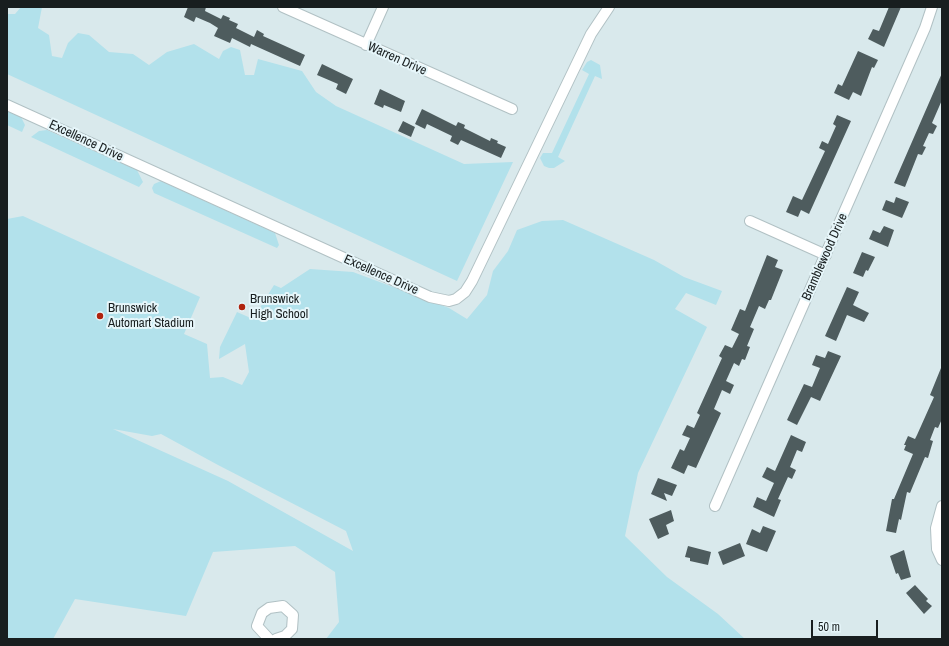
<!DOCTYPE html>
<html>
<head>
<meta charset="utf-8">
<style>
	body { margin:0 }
	#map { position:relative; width:949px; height:646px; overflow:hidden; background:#d9e9ec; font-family:"Archivo Narrow",sans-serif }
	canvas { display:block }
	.frame { position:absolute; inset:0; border:8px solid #181e1f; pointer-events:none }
	.scale { position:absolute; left:811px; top:620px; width:67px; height:18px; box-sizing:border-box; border:2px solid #181e1f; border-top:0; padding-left:5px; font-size:12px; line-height:14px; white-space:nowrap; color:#181e1f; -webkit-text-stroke:3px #e6f6fa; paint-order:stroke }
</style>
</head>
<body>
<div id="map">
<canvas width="949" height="646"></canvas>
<div class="frame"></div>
<div class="scale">50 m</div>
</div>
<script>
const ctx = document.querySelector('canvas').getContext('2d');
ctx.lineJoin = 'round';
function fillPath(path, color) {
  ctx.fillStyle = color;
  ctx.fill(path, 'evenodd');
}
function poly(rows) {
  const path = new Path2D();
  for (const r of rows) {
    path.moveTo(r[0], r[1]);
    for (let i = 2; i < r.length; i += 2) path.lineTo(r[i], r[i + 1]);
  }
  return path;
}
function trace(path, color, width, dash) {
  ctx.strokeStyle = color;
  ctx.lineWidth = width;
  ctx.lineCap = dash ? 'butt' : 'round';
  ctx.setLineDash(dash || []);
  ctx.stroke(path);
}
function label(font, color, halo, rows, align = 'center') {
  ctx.font = font + ' "Archivo Narrow",sans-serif';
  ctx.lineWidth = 4;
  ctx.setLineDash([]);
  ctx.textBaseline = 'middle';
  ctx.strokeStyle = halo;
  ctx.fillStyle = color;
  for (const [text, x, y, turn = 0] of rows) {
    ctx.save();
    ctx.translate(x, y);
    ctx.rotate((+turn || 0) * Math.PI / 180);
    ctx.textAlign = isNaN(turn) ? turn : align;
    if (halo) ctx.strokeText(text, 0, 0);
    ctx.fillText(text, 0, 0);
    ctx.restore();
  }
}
fillPath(poly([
	[21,7,42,7,38,28,49,35,52,56,62,58,68,43,78,33,89,35,109,52,133,54,149,65,167,52,194,44,219,59,223,51,231,47,240,50,245,75,254,75,258,59,302,71,316,92,336,106,464,164,513,162,457,281,7,74,7,14,15,14],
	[591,60,600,65,602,79,595,76,573,124,558,157,565,161,554,168,549,168,544,166,540,158,543,153,552,153,589,74,582,70,587,62],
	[7,111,21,117,25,125,22,132,7,125],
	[47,130,137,170,143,182,139,187,31,137,39,131],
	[161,181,275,233,279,245,277,248,154,193,152,188,154,184],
	[23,216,200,297,184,334,207,344,210,378,223,377,242,385,249,372,245,344,219,359,220,347,237,312,253,319,274,285,281,288,310,269,353,272,449,308,467,319,487,295,493,271,508,251,517,230,542,221,563,220,654,260,684,277,722,291,716,305,686,293,675,309,707,327,638,473,625,536,667,577,718,614,745,639,326,639,339,622,335,572,295,546,213,552,186,616,75,599,53,639,7,639,7,510,9,508,7,509,7,219],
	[113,429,152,436,161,434,218,465,346,531,353,551,228,481]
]), '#b2e1eb');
fillPath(poly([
	[188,7,206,7,205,11,221,19,223,15,230,18,229,20,238,24,236,28,254,37,257,30,264,34,263,36,305,55,300,66,251,44,250,47,232,38,230,43,214,36,218,28,210,23,196,17,194,22,184,17],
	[889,7,901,7,884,47,868,39,873,29,879,31],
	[858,51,878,60,874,68,872,67,861,96,853,92,849,100,834,93,838,84,842,86],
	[322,64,353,79,346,94,336,89,338,84,317,75],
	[942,73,942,100,932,123,937,126,933,134,929,133,923,146,926,147,922,155,918,154,905,187,894,183],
	[380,89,405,101,401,112,384,105,383,108,374,104],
	[422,109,456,126,458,122,465,125,464,128,490,141,491,138,498,141,497,143,506,147,501,158,461,140,458,145,450,141,452,136,427,124,425,129,415,124],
	[837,115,851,121,809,214,801,210,798,217,786,212,793,196,802,200,825,151,819,148,822,141,828,144,836,126,833,124],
	[403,121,415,127,411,137,398,131],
	[896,197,909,202,902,218,882,210,886,200,894,203],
	[884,226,894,230,888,247,869,239,873,230,880,233],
	[862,252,875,257,868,271,866,270,863,277,853,273],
	[767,255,778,260,775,267,783,270,771,300,769,300,765,309,759,306,750,327,754,329,747,346,750,347,745,360,742,359,739,366,734,363,726,381,734,385,730,394,722,390,714,409,721,413,696,468,688,465,684,474,671,468,680,449,684,451,690,438,682,435,687,425,694,428,700,415,697,413,722,358,719,356,725,345,732,348,739,334,731,330,740,309,745,311],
	[847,287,859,292,853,305,869,313,864,322,847,315,836,341,825,336],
	[828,351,841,356,820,401,811,397,797,425,787,420,804,384,812,387,820,368,812,365,816,355,825,358],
	[941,368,942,419,938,428,935,427,930,440,933,441,928,458,925,457,910,493,907,492,901,520,899,519,896,533,886,531,892,499,894,499,913,454,904,450,906,445,904,445,908,436,915,439,917,435,934,397,930,395],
	[791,435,806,442,802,452,797,450,790,467,796,470,792,479,788,477,778,499,781,500,774,517,753,507,757,497,766,501,774,483,762,477,767,467,775,471],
	[658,478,677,485,672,496,664,493,667,501,651,494],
	[671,510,674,521,666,525,669,534,658,539,649,519],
	[763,526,776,531,767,552,746,544,752,529,760,533],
	[740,543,745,556,723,565,718,552],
	[688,546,711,552,708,565,690,561,690,558,685,557],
	[904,550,911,577,901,580,898,573,896,574,890,556],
	[915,585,928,599,926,601,932,606,924,614,906,593]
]), '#4e5c5e');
const minor = poly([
	[283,7,512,109],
	[366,45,383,7],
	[7,105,430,297,449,301,456,299,465,292,472,281,591,34,609,7],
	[750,221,826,255],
	[715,506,925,28,932,7],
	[942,506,936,528,937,549,942,560],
	[269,639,257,626,262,613,269,608,283,606,293,615,292,629,285,636,276,639]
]);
trace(minor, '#b1c1c4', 12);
trace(minor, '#fff', 10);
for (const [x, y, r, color] of [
	[242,307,4,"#b0230e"],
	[100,316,4,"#b0230e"]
]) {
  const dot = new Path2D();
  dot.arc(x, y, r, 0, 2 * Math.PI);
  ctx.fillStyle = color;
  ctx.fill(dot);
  trace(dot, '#e6f6fa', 1.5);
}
label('13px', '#181e1f', '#e6f6fa', [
	["Warren Drive",397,59,24],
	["Excellence Drive",86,141,25],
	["Bramblewood Drive",825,257,-66],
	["Excellence Drive",381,275,24]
]);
label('13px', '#181e1f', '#e6f6fa', [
	["Brunswick",250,300],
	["High School",250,315],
	["Brunswick",108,309],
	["Automart Stadium",108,324]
], 'left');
</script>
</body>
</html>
